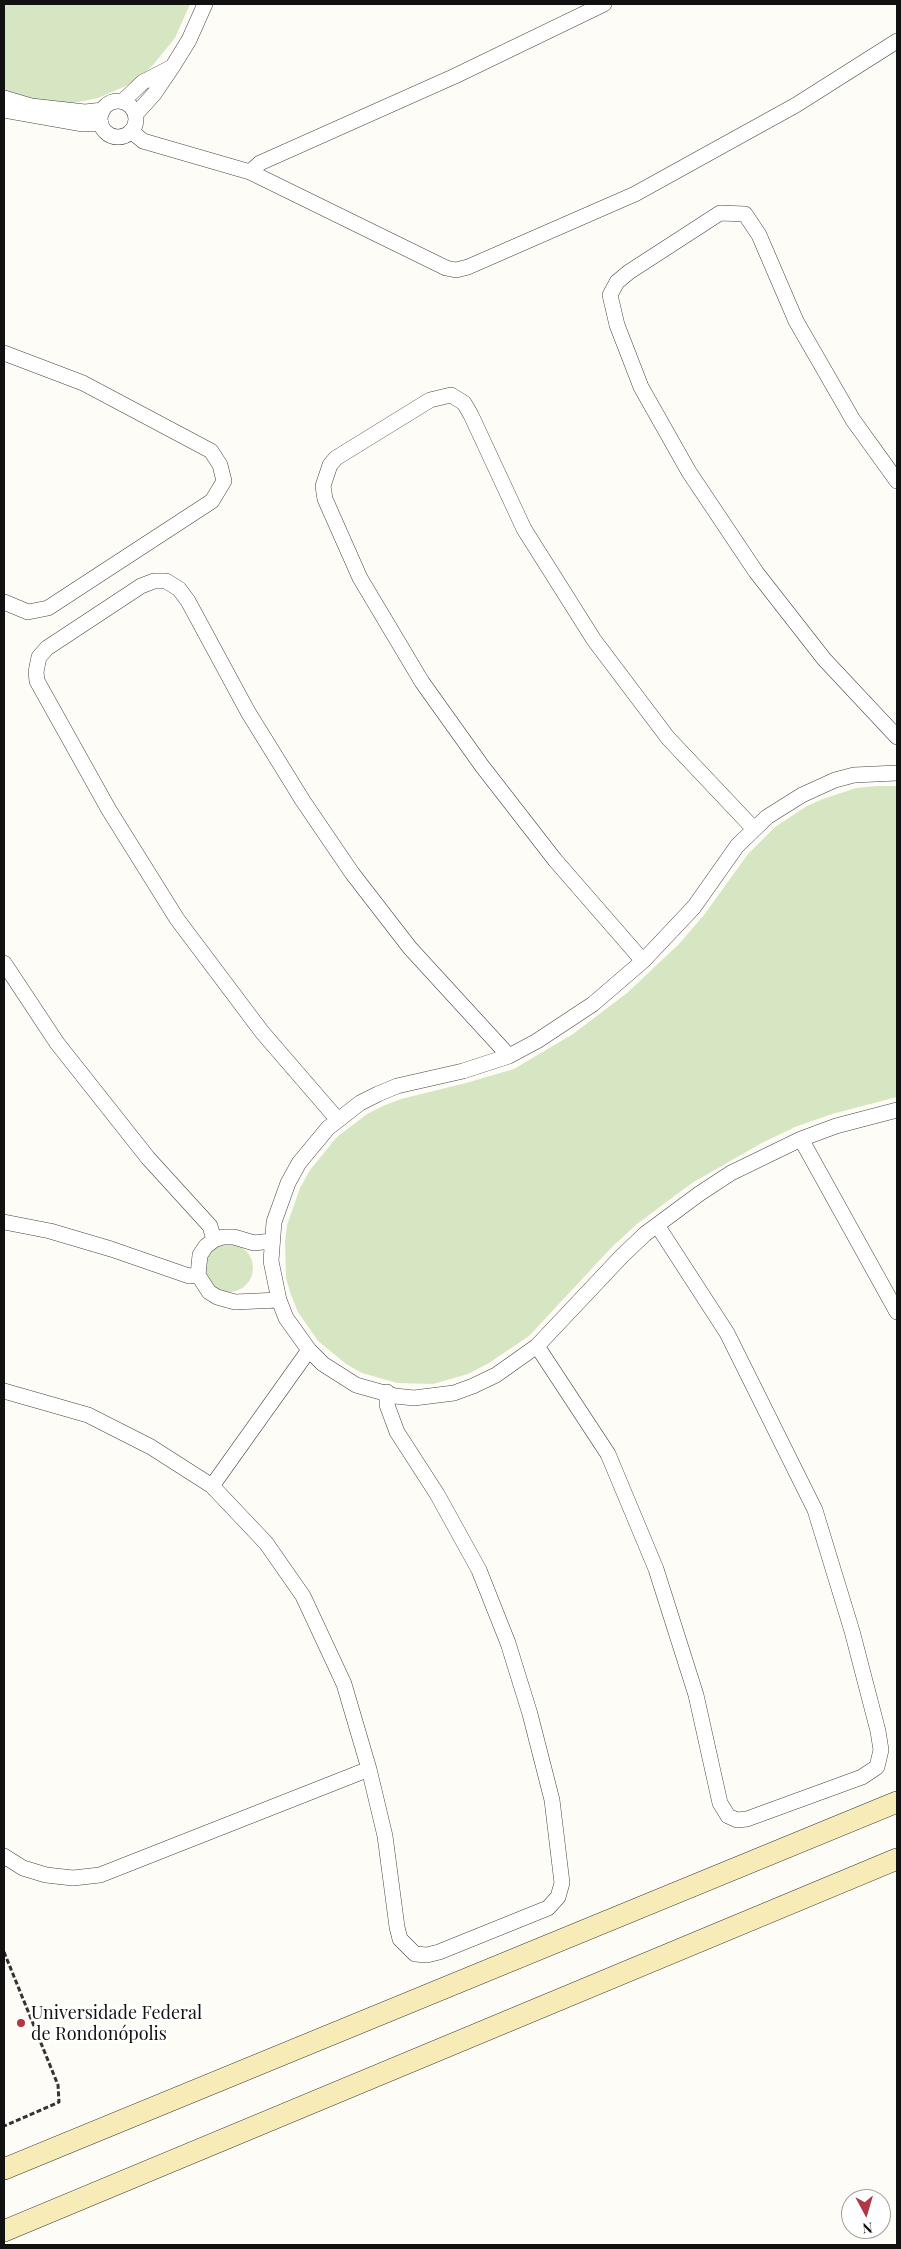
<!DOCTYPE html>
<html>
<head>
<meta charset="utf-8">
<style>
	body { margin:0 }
	#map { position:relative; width:901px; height:2249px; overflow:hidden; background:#fefcf6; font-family:"Playfair Display",serif }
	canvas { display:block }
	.frame { position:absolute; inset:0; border:5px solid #111; pointer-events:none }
	.north { position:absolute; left:841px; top:2189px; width:50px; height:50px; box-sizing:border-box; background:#fff; border:1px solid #a0a0a0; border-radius:50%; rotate:174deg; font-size:14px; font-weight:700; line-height:20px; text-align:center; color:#111 }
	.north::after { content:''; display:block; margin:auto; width:18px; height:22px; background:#b33643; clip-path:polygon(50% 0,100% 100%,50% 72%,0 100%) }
</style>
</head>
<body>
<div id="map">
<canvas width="901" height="2249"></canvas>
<div class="frame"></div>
<div class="north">N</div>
</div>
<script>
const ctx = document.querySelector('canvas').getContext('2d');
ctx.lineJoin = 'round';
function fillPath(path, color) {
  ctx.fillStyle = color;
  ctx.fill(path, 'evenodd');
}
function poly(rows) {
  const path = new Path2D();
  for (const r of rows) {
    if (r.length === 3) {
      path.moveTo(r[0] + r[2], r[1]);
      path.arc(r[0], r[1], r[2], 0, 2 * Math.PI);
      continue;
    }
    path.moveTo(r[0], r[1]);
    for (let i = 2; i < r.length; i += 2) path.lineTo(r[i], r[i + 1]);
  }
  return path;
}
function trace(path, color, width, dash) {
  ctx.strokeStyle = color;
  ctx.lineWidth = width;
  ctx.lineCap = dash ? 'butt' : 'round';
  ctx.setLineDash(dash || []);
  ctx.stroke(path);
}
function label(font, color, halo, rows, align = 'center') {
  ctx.font = font + ' "Playfair Display",serif';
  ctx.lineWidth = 5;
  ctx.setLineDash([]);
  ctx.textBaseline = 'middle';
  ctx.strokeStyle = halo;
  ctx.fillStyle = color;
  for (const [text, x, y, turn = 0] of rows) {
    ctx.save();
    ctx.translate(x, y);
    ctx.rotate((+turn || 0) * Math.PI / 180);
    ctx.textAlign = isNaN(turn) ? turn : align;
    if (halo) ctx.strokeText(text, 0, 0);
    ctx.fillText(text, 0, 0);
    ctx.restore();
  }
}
fillPath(poly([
	[4,4,190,4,175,38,153,65,141,76,128,85,98,98,64,105,4,97],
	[876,786,897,786,897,1097,832,1114,795,1127,760,1144,692,1183,637,1224,611,1248,529,1336,489,1363,468,1374,433,1384,397,1383,362,1373,346,1364,318,1341,298,1312,291,1295,286,1278,285,1242,287,1225,300,1188,310,1170,337,1137,367,1114,383,1106,401,1099,466,1083,514,1069,573,1034,627,993,679,944,704,915,748,854,775,827,807,806,823,799,856,788],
	[229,1268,24]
]), '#d7e6c2');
const street = poly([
	[4,98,31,106,85,112,103,110],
	[123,101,143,82,172,67],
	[118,119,18],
	[4,110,83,124,101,123],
	[136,114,154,94,173,66,189,40,205,4],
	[131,131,143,141,250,172,446,268,456,270,468,267,635,194,796,105,897,41],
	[250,172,260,163,455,76,604,4],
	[4,353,83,383,211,451,220,465,224,481,212,501,48,608,28,612,4,602],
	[897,481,853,420,796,321,759,235,745,214,720,213,629,272,617,282,610,295,617,325,641,387,689,472,756,572,824,659,897,737],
	[897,773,854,775,835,780,802,795,767,817,737,846,694,907,643,961,593,1004,537,1041,509,1056,463,1071,397,1086,378,1094,360,1103,328,1128,299,1163,288,1183,274,1222,271,1261,279,1300,286,1318,309,1350,323,1364,356,1385,395,1396,414,1398,454,1393,473,1386,496,1375,537,1346,621,1257,645,1234,699,1194,731,1173,801,1139,836,1126,897,1110],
	[643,961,555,860,482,766,422,682,360,578,325,499,323,486,330,465,336,458,430,400,451,395,464,403,471,415,524,529,594,640,668,738,754,829],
	[4,963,57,1043,148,1158,210,1226,214,1240],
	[338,1120,262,1032,177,919,109,810,37,681,36,672,39,657,47,648,141,586,154,581,166,581,179,589,188,601,248,712,303,801,352,873,410,948,509,1056],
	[801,1139,897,1312],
	[4,1222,50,1231,111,1249,189,1276,198,1275],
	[271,1241,254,1243,234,1237,223,1237,214,1240,206,1246,200,1255,198,1275,209,1292,217,1297,235,1302,279,1300],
	[537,1346,608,1454,656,1569,696,1695,720,1803,728,1816,737,1820,747,1819,862,1777,877,1767,881,1750,878,1731,852,1631,815,1510,727,1333,657,1225],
	[4,1391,88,1415,151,1447,212,1486,266,1543,303,1596,344,1684,369,1769,385,1836,397,1927,400,1939,415,1954,427,1955,439,1952,548,1908,558,1897,562,1883,552,1800,530,1714,508,1643,479,1570,437,1494,397,1432,387,1405,387,1392],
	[212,1486,309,1350],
	[4,1856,23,1868,46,1875,73,1878,100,1875,369,1769]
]);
const secondary = poly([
	[4,2169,897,1802],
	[4,2231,897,1859]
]);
trace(street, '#444', 16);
trace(secondary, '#333', 22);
trace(poly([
	[4,1952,58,2085,59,2102,4,2126]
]), '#333', 3, [5, 2.5]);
trace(street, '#fff', 15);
trace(secondary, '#f7ecb8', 21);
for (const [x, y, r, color] of [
	[21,2023,5,"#b33643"]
]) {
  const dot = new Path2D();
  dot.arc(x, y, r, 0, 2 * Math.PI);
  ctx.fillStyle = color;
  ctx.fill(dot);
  trace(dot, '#fff', 2);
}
label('18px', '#111', '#fff', [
	["Universidade Federal",31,2013],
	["de Rondonópolis",31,2034]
], 'left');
</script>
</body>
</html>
